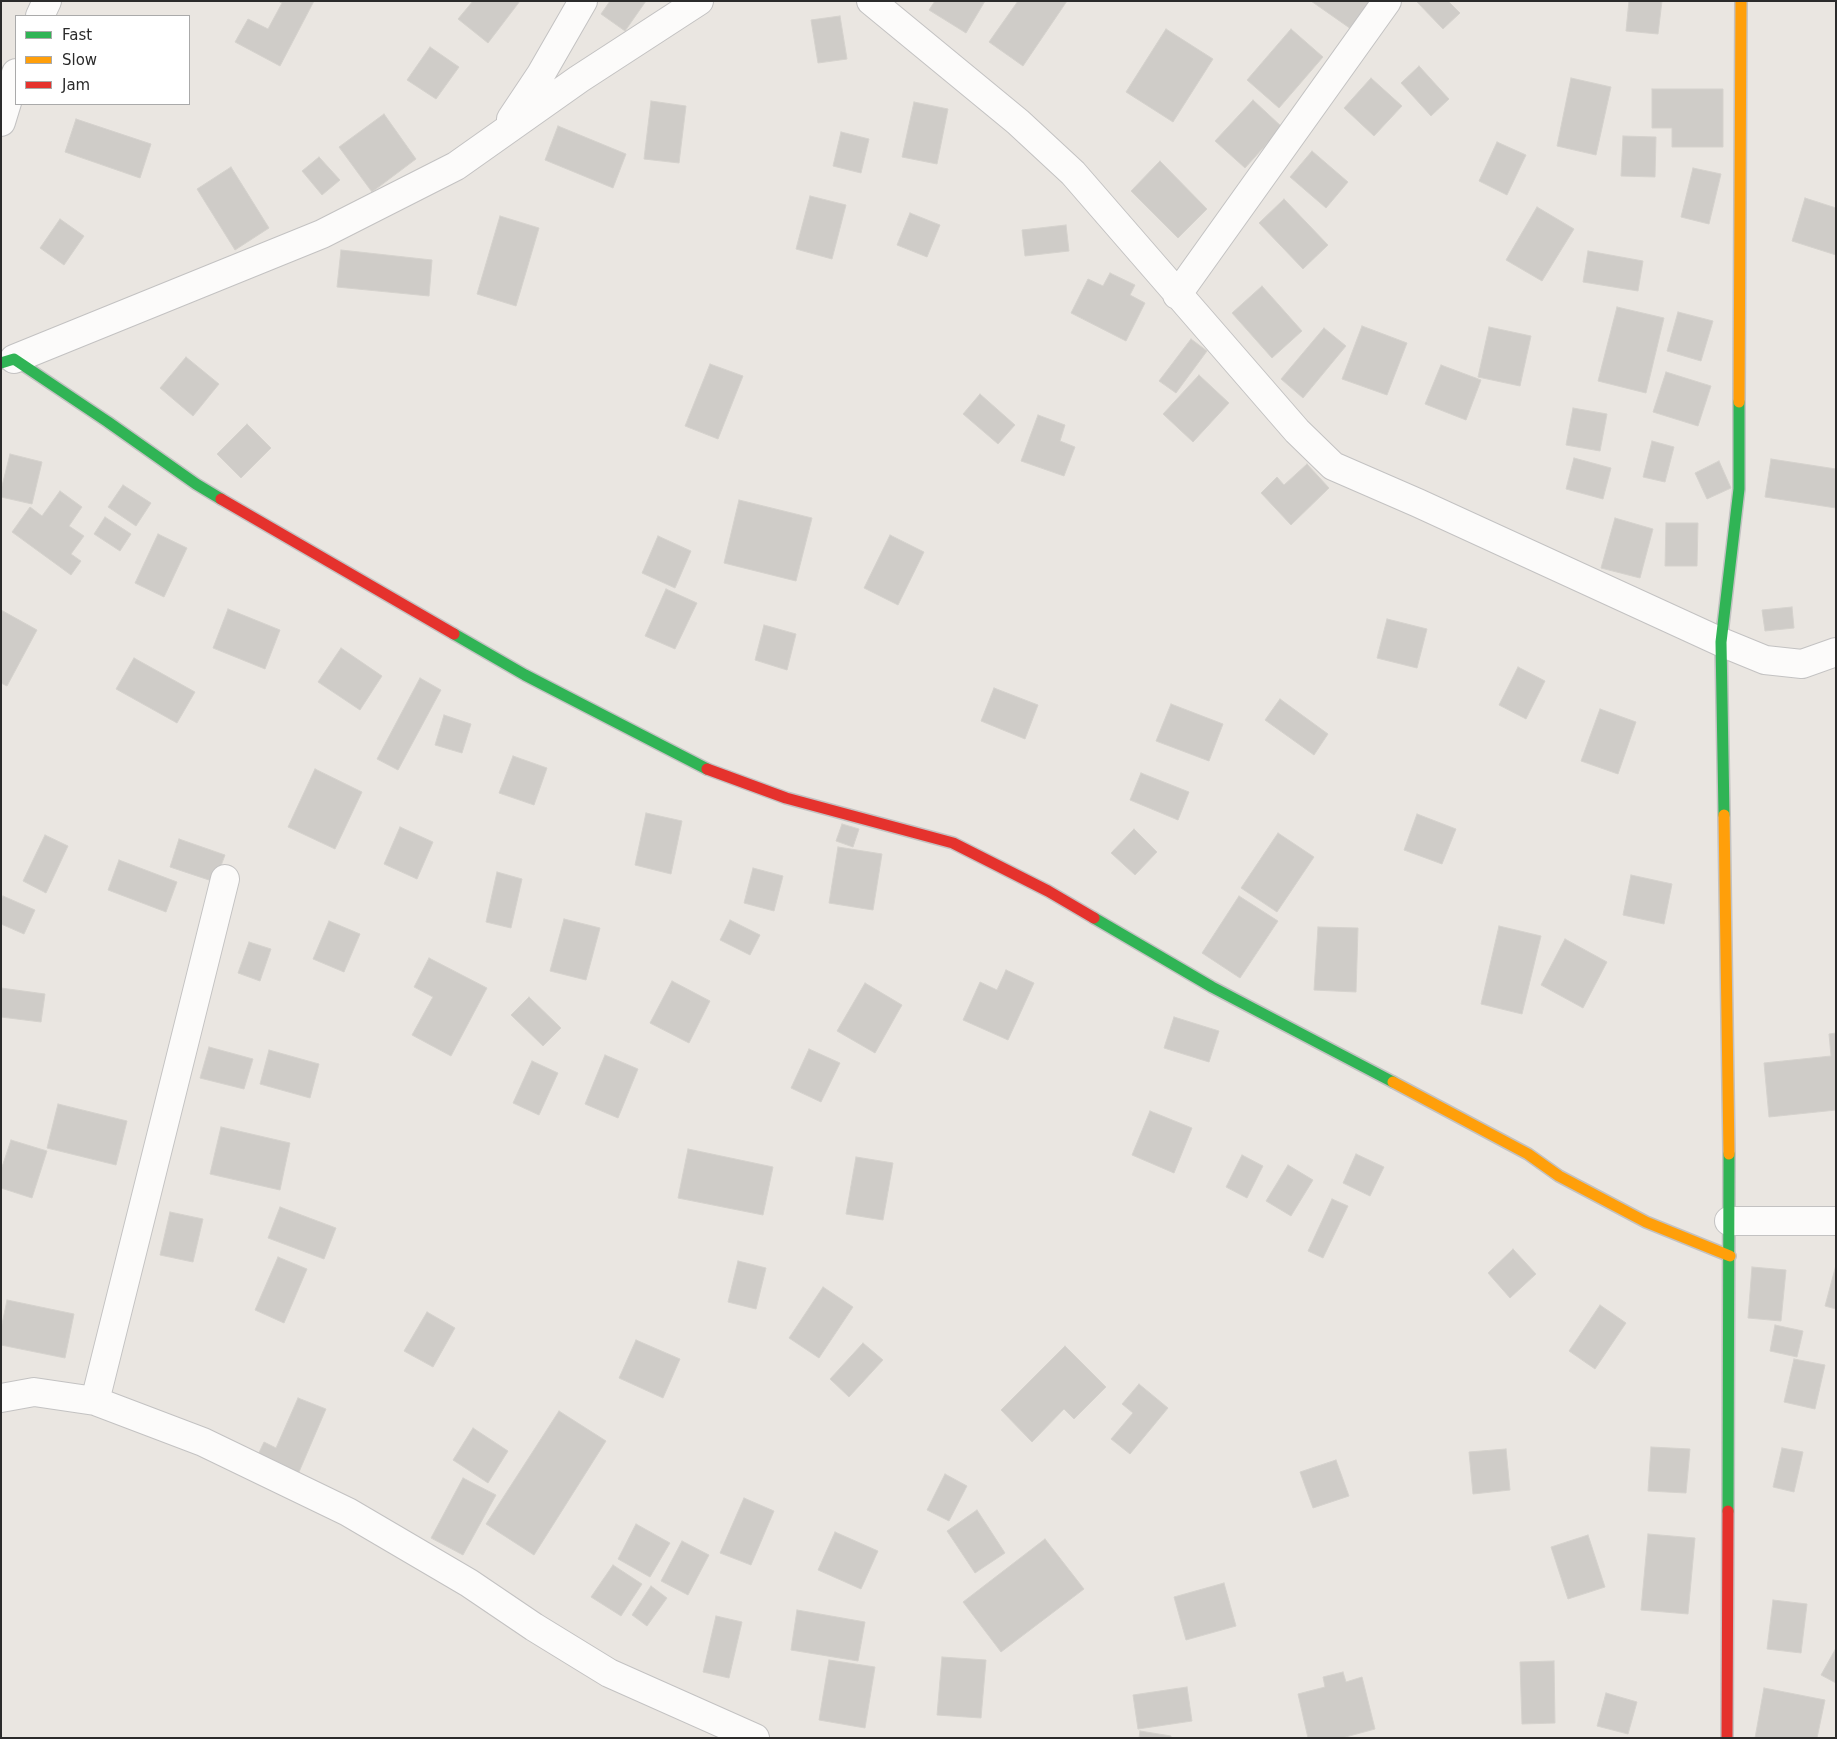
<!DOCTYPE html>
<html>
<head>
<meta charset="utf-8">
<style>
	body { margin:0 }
	#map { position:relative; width:1837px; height:1739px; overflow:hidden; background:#eae6e1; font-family:"DejaVu Sans",sans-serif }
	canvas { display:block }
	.frame { position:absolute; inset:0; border:2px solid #2b2b2b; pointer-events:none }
	.legend { position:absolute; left:15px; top:15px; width:175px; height:90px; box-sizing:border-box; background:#fff; border:1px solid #aaa; margin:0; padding:6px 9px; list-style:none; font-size:15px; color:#2b2b2b }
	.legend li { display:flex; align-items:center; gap:10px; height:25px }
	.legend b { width:25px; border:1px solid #aaa }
</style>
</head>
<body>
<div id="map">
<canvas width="1837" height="1739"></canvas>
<div class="frame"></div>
<ul class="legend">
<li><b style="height:6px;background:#30b455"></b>Fast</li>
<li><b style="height:6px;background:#ff9f0a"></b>Slow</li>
<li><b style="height:6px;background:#e5322d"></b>Jam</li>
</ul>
</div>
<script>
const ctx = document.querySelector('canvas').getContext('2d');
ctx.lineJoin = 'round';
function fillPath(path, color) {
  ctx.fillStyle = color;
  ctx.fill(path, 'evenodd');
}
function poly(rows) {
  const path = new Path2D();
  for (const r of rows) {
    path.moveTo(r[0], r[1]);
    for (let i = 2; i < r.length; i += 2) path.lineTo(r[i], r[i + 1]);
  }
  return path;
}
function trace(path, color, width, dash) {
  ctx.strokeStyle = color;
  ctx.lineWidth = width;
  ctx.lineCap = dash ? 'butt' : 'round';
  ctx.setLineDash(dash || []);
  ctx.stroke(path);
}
const building = poly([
	[278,1,314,1,280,66,235,42,248,19,268,29,282,3,278,1],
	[473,1,520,1,488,43,458,19,473,1],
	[610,1,646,1,625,31,601,14,610,1],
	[935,1,985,1,966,33,929,10,935,1],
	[1018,1,1067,1,1023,66,989,42,1018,1],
	[1311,1,1370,1,1351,29,1311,1],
	[1418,1,1448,1,1460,13,1443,29,1417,2,1418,1],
	[1629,1,1662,1,1658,34,1626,31,1629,1],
	[840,16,847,59,818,63,811,20,840,16],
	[1166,29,1213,59,1173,122,1126,92,1166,29],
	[1291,29,1323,57,1279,108,1247,80,1291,29],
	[430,47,459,67,436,99,407,80,430,47],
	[1419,66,1449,99,1431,116,1401,83,1419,66],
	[1371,78,1402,106,1374,136,1344,108,1371,78],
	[1571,78,1611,87,1596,155,1557,146,1571,78],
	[1652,89,1723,89,1723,147,1672,147,1672,128,1652,128,1652,89],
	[1253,100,1282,127,1245,168,1215,141,1253,100],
	[651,101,686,106,679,163,644,159,651,101],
	[914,102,948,109,937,164,902,157,914,102],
	[384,114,416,159,372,192,339,147,384,114],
	[76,119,151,144,140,178,65,152,76,119],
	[558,126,626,154,613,188,545,160,558,126],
	[841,132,869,139,861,173,833,166,841,132],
	[1623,136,1656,137,1655,177,1621,176,1623,136],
	[1497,142,1526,155,1507,195,1479,181,1497,142],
	[1312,151,1348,182,1326,208,1290,177,1312,151],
	[319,157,340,180,322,195,302,171,319,157],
	[1160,161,1207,209,1178,238,1131,191,1160,161],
	[231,167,269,228,235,250,197,189,231,167],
	[1693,168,1721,174,1709,224,1681,217,1693,168],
	[810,196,846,205,832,259,796,249,810,196],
	[1805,198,1836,208,1836,255,1792,241,1805,198],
	[1284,199,1328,245,1303,269,1259,223,1284,199],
	[1537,207,1574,229,1542,281,1506,260,1537,207],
	[910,213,940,225,927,257,897,245,910,213],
	[500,216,539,228,516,306,477,294,500,216],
	[60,219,84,236,64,265,40,248,60,219],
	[1066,225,1069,251,1025,256,1022,230,1066,225],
	[341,250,432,260,429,296,337,287,341,250],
	[1588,251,1643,261,1638,291,1583,282,1588,251],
	[1110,273,1135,285,1130,295,1145,303,1126,341,1071,313,1088,279,1103,286,1110,273],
	[1262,286,1302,331,1272,358,1232,313,1262,286],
	[1617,307,1664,318,1646,393,1598,381,1617,307],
	[1678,312,1713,321,1701,361,1667,351,1678,312],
	[1362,326,1407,343,1387,395,1342,379,1362,326],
	[1489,327,1531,336,1520,386,1478,377,1489,327],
	[1324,328,1346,346,1303,398,1281,379,1324,328],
	[1191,339,1207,351,1176,393,1159,381,1191,339],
	[186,357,219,384,193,416,160,388,186,357],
	[710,364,743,376,718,439,685,426,710,364],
	[1441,365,1481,380,1466,420,1425,404,1441,365],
	[1666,372,1711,386,1698,426,1653,412,1666,372],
	[1199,375,1229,403,1193,442,1163,414,1199,375],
	[980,394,1015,425,998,444,963,414,980,394],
	[1573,408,1607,414,1600,451,1566,445,1573,408],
	[1038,415,1065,425,1060,441,1075,447,1064,476,1021,461,1038,415],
	[247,424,271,448,241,478,217,454,247,424],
	[1652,441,1674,447,1665,482,1643,477,1652,441],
	[10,454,42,462,32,504,1,497,1,490,10,454],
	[1574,458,1611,468,1603,499,1566,489,1574,458],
	[1771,459,1836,469,1836,508,1765,497,1771,459],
	[1719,461,1731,488,1707,499,1695,473,1719,461],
	[1307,464,1329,488,1291,525,1261,493,1277,477,1284,485,1307,464],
	[123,485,151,503,136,526,108,507,123,485],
	[60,491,82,507,69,526,84,536,71,554,81,561,71,575,12,532,30,507,42,516,60,491],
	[739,500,812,518,796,581,724,563,739,500],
	[105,517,131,534,120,551,94,534,105,517],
	[1615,518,1653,529,1640,578,1601,568,1615,518],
	[1666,523,1698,523,1697,566,1665,566,1666,523],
	[158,534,187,548,164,597,135,583,158,534],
	[890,535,924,552,898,605,864,588,890,535],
	[658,536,691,551,675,588,642,573,658,536],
	[666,589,697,603,675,649,645,636,666,589],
	[1792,607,1794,628,1765,631,1762,610,1792,607],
	[228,609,280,630,265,669,213,648,228,609],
	[1,610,37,630,7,686,1,683,1,610],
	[1387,619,1427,629,1417,668,1377,658,1387,619],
	[764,625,796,634,787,670,755,660,764,625],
	[341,648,382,676,360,710,318,682,341,648],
	[134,658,195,692,177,723,116,689,134,658],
	[1518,667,1545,681,1526,719,1499,705,1518,667],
	[420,678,441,690,398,770,377,759,420,678],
	[994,688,1038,705,1025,739,981,721,994,688],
	[1280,699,1328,734,1314,755,1265,720,1280,699],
	[1171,704,1223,724,1209,761,1156,741,1171,704],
	[1600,709,1636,722,1618,774,1581,761,1600,709],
	[444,715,471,724,462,753,435,745,444,715],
	[513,756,547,768,534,805,499,793,513,756],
	[315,769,362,792,335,849,288,827,315,769],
	[1141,773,1189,792,1178,820,1130,800,1141,773],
	[646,813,682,821,671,874,635,865,646,813],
	[1417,814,1456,829,1442,864,1404,850,1417,814],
	[842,824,859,829,853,847,836,841,842,824],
	[400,827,433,842,417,879,384,864,400,827],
	[1134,829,1157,852,1135,875,1111,853,1134,829],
	[1278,833,1314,857,1277,912,1241,888,1278,833],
	[45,835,68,846,46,893,23,881,45,835],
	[179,839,225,855,215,882,170,867,179,839],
	[838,847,882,854,873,910,829,903,838,847],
	[119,860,177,882,166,912,108,890,119,860],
	[753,868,783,876,774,911,744,903,753,868],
	[497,872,522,879,511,928,486,922,497,872],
	[1631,875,1672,884,1664,924,1623,915,1631,875],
	[3,896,35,910,24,934,1,924,1,900,3,896],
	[1239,896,1278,921,1240,978,1202,953,1239,896],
	[564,919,600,928,586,980,550,971,564,919],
	[730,920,760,935,750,955,720,940,730,920],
	[329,921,360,934,344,972,313,959,329,921],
	[1499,926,1541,936,1522,1014,1481,1004,1499,926],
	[1318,927,1358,928,1356,992,1314,990,1318,927],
	[1565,939,1607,962,1583,1008,1541,985,1565,939],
	[249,942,271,949,260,981,238,973,249,942],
	[429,958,487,988,451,1056,412,1035,433,997,414,987,429,958],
	[1006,970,1034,983,1008,1040,963,1020,980,982,997,990,1006,970],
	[672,981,710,1001,689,1043,650,1023,672,981],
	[865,983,902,1005,875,1053,837,1031,865,983],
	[1,988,45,994,41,1022,1,1017,1,988],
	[529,997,561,1028,543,1046,511,1015,529,997],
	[1174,1017,1219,1031,1209,1062,1164,1048,1174,1017],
	[1836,1033,1836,1110,1769,1117,1764,1063,1831,1056,1829,1034,1836,1033],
	[209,1047,253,1059,244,1089,200,1078,209,1047],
	[809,1049,840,1063,821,1102,791,1088,809,1049],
	[269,1050,319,1064,310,1098,260,1084,269,1050],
	[605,1055,638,1069,618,1118,585,1104,605,1055],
	[532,1061,558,1073,539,1115,513,1103,532,1061],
	[58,1104,127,1121,116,1165,47,1148,58,1104],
	[1150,1111,1192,1128,1174,1173,1132,1155,1150,1111],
	[221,1127,290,1143,280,1190,210,1174,221,1127],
	[11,1140,47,1151,32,1198,1,1188,1,1170,11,1140],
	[688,1149,773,1167,763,1215,678,1198,688,1149],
	[1356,1154,1384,1167,1370,1196,1343,1183,1356,1154],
	[1242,1155,1263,1166,1247,1198,1226,1187,1242,1155],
	[856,1157,893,1163,883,1220,846,1214,856,1157],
	[1288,1165,1313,1180,1291,1216,1266,1201,1288,1165],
	[1332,1199,1348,1206,1323,1258,1308,1251,1332,1199],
	[280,1207,336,1228,324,1259,268,1238,280,1207],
	[170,1212,203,1219,193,1262,160,1255,170,1212],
	[1513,1249,1536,1274,1510,1298,1488,1273,1513,1249],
	[278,1257,307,1269,284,1323,255,1310,278,1257],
	[738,1261,766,1268,756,1309,728,1302,738,1261],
	[1836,1265,1836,1309,1825,1306,1836,1265],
	[1752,1267,1786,1270,1781,1321,1748,1318,1752,1267],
	[823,1287,853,1307,819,1358,789,1338,823,1287],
	[7,1300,74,1314,65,1358,1,1345,1,1329,7,1300],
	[1600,1305,1626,1323,1595,1369,1569,1351,1600,1305],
	[427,1312,455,1328,433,1367,404,1351,427,1312],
	[1775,1325,1803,1331,1797,1357,1770,1351,1775,1325],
	[636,1340,680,1359,663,1398,619,1378,636,1340],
	[863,1343,883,1360,849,1397,830,1379,863,1343],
	[1065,1346,1106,1387,1074,1419,1064,1409,1032,1442,1001,1410,1065,1346],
	[1794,1359,1825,1365,1815,1409,1784,1402,1794,1359],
	[1139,1384,1168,1408,1130,1454,1111,1439,1133,1413,1122,1404,1139,1384],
	[298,1398,326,1409,296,1479,255,1461,264,1442,276,1448,298,1398],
	[559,1411,606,1441,534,1555,486,1524,559,1411],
	[473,1428,508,1451,488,1483,453,1460,473,1428],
	[1651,1447,1690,1449,1686,1493,1648,1491,1651,1447],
	[1782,1448,1803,1452,1794,1492,1773,1487,1782,1448],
	[1506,1449,1510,1490,1473,1494,1469,1452,1506,1449],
	[1336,1460,1349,1496,1313,1508,1300,1472,1336,1460],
	[945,1474,967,1486,949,1521,927,1510,945,1474],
	[463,1478,496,1495,463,1555,431,1538,463,1478],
	[744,1498,774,1511,751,1565,720,1553,744,1498],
	[977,1510,1005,1553,975,1573,947,1531,977,1510],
	[636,1524,670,1543,650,1577,618,1559,636,1524],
	[835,1532,878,1551,861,1589,818,1570,835,1532],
	[1648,1534,1695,1538,1688,1614,1641,1610,1648,1534],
	[1588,1535,1605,1587,1568,1599,1551,1547,1588,1535],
	[1045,1539,1084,1589,1001,1652,963,1602,1045,1539],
	[682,1541,709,1555,688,1595,661,1581,682,1541],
	[613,1565,642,1584,621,1616,591,1597,613,1565],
	[1224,1583,1236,1626,1186,1640,1174,1597,1224,1583],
	[651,1586,667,1598,647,1626,632,1615,651,1586],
	[1773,1600,1807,1604,1801,1653,1767,1649,1773,1600],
	[797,1610,865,1622,858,1661,791,1650,797,1610],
	[716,1616,742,1622,729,1678,703,1672,716,1616],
	[1836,1648,1836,1683,1821,1675,1836,1648],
	[942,1657,986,1660,981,1718,937,1715,942,1657],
	[829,1660,875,1667,865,1728,819,1720,829,1660],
	[1554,1661,1555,1723,1522,1724,1520,1662,1554,1661],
	[1343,1672,1346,1682,1362,1677,1375,1729,1342,1738,1308,1738,1298,1694,1325,1687,1323,1677,1343,1672],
	[1187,1687,1192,1721,1138,1729,1133,1695,1187,1687],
	[1764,1688,1825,1700,1817,1738,1755,1738,1764,1688],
	[1606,1693,1637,1702,1628,1734,1597,1726,1606,1693],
	[1140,1731,1171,1736,1171,1738,1139,1738,1140,1731]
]);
fillPath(building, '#cfccc8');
trace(building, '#d5d2cd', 1);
const street = poly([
	[871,1,1018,122,1073,173,1297,431,1333,466,1418,503,1721,642,1765,660,1802,664,1836,652],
	[40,16,47,1],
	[511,119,541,74,583,1],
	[1,122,16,73],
	[1177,295,1387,1],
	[14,359,322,234,456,166,579,79,699,1],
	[1729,1221,1836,1221],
	[1,1398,34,1392,95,1401,203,1442,348,1512,469,1583,534,1627,609,1673,755,1738],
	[95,1401,225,879]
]);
const fast = poly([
	[1,363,14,359,108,422,196,484,221,499],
	[454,634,525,675,707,769],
	[1724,815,1721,642,1739,489,1739,402],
	[1094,918,1212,987,1393,1082],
	[1728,1511,1729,1154]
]);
const slow = poly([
	[1739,402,1741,1],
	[1724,815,1729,1154],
	[1393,1082,1528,1154,1559,1176,1646,1222,1730,1256]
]);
const jam = poly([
	[221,499,454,634],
	[707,769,786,798,953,843,1048,891,1094,918],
	[1727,1738,1728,1511]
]);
trace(street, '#c3c2c2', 30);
trace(fast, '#c3c2c2', 14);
trace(slow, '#c3c2c2', 14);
trace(jam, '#c3c2c2', 14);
trace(street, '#fcfbfa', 28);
trace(fast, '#30b455', 11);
trace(slow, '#ff9f0a', 11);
trace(jam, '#e5322d', 11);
</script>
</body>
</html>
